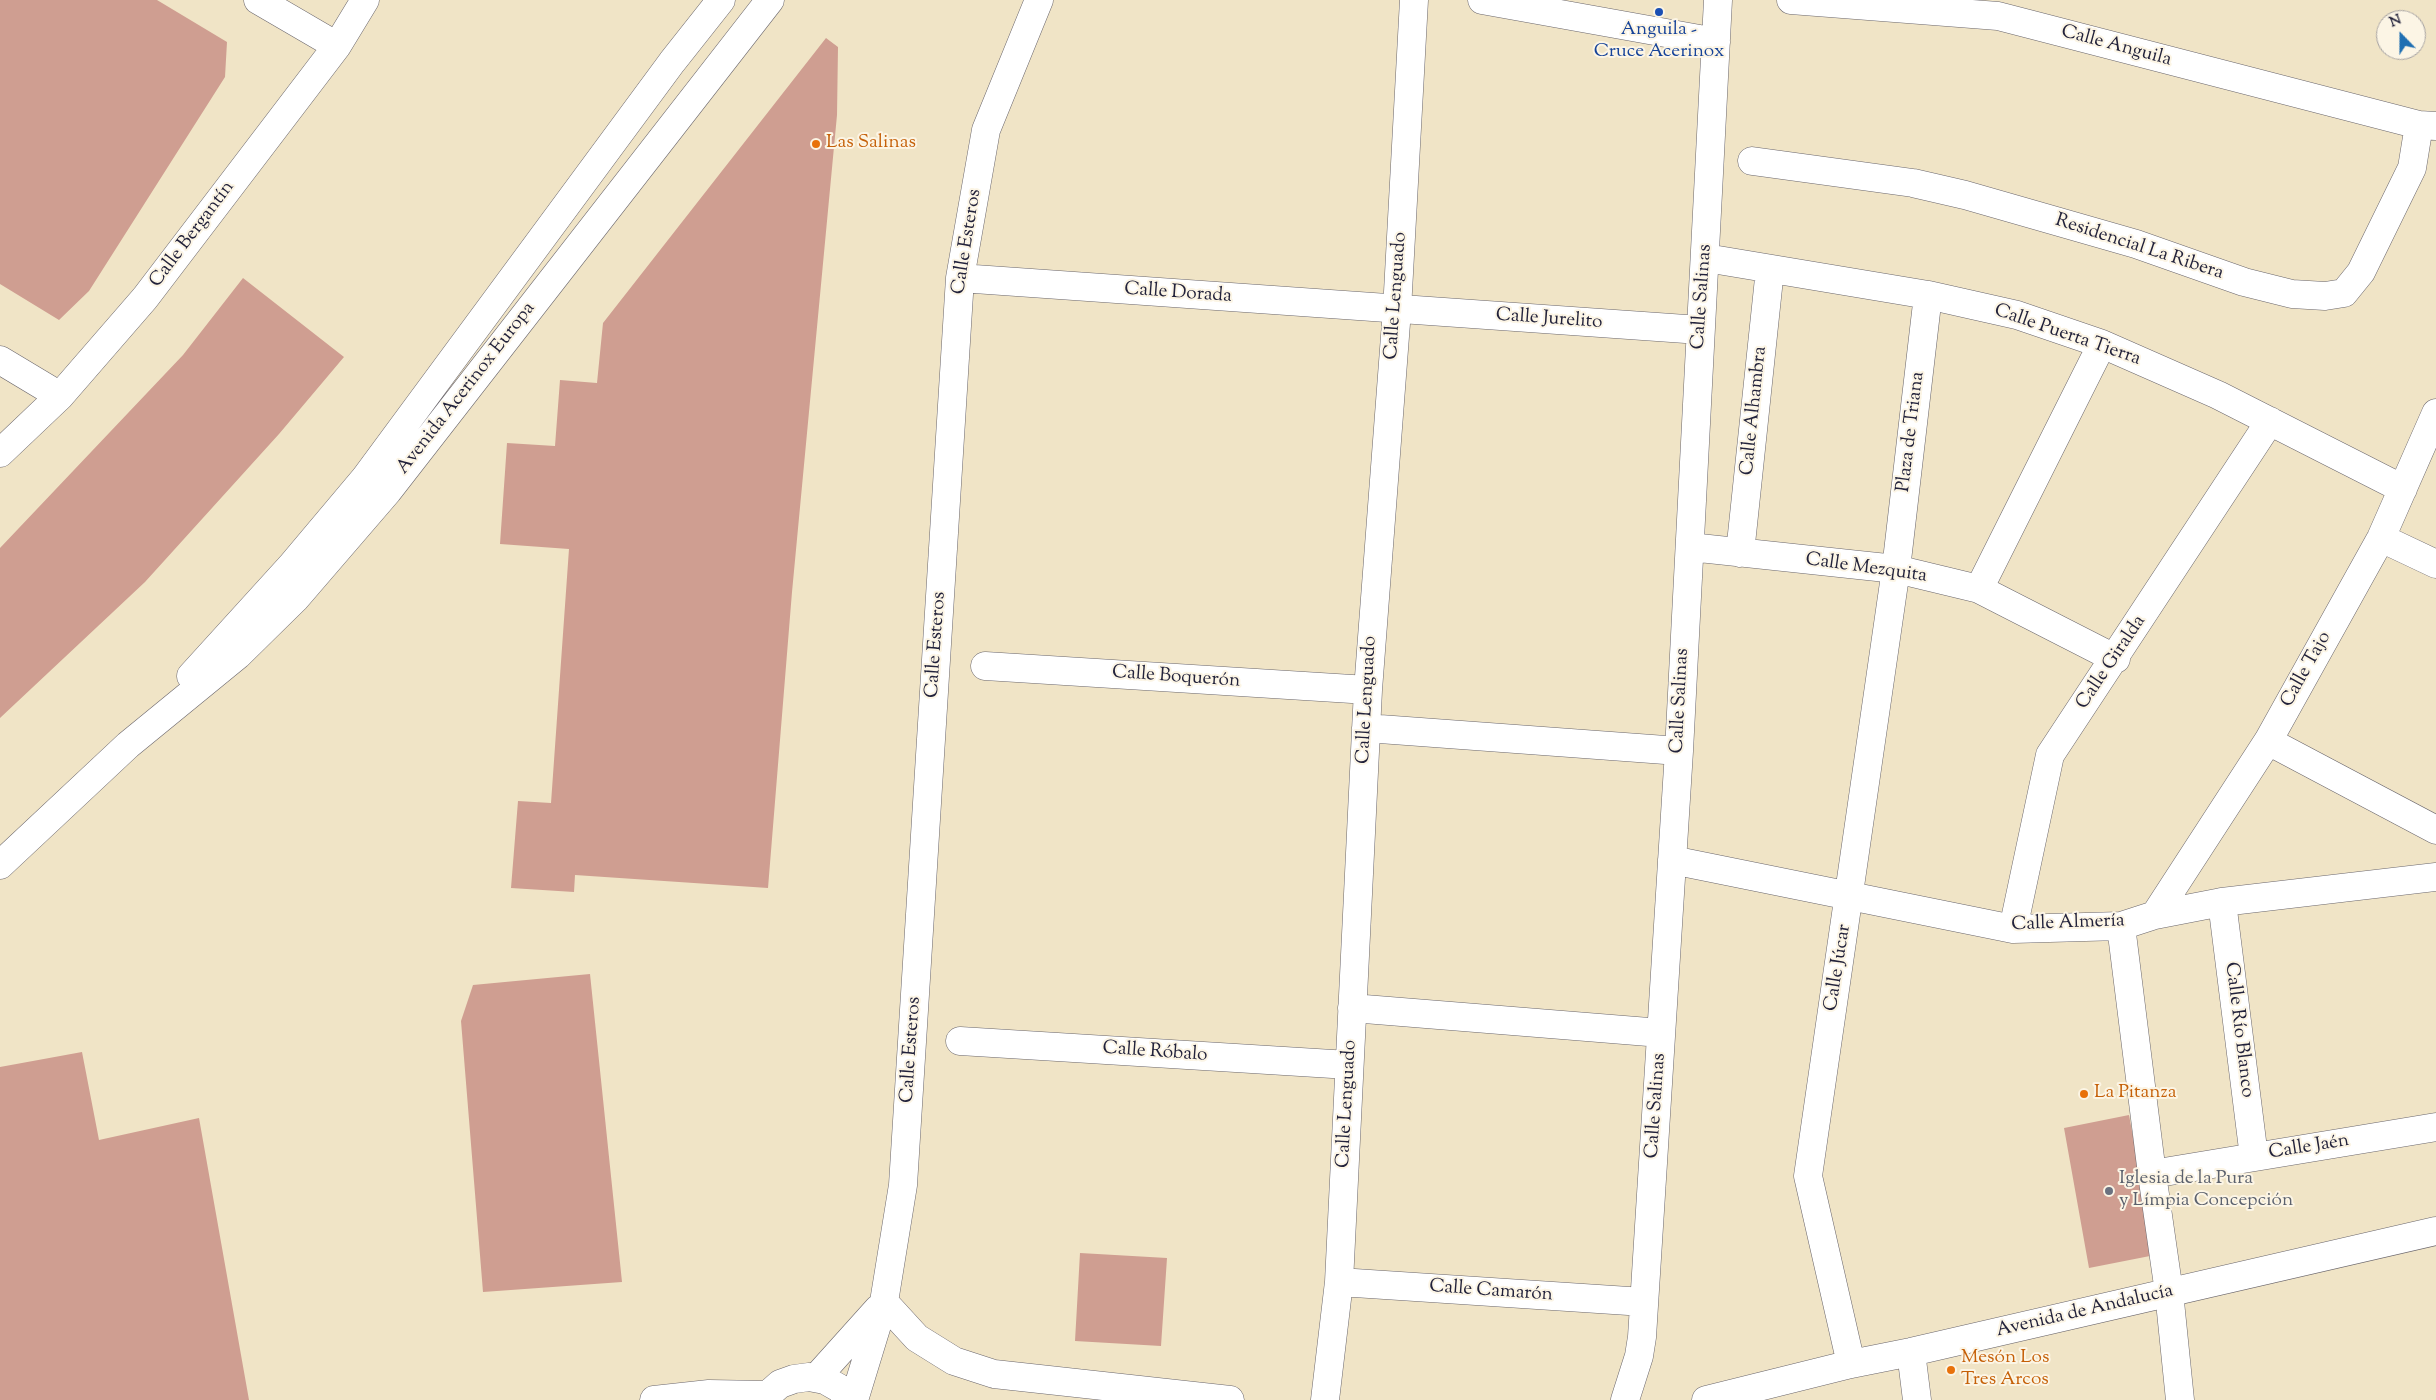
<!DOCTYPE html>
<html>
<head>
<meta charset="utf-8">
<style>
	body { margin:0 }
	#map { position:relative; width:2436px; height:1400px; overflow:hidden; background:#f0e4c6; font-family:"Sorts Mill Goudy",serif }
	canvas { display:block }
	.north { position:absolute; left:2376px; top:10px; width:50px; height:50px; box-sizing:border-box; background:#fcf5e5; border:1px solid #a5a1a1; border-radius:50%; rotate:338deg; font-size:14px; font-weight:700; line-height:20px; text-align:center; color:#22223b }
	.north::after { content:''; display:block; margin:auto; width:18px; height:22px; background:#1f6fb2; clip-path:polygon(50% 0,100% 100%,50% 72%,0 100%) }
</style>
</head>
<body>
<div id="map">
<canvas width="2436" height="1400"></canvas>
<div class="north">N</div>
</div>
<script>
const ctx = document.querySelector('canvas').getContext('2d');
ctx.lineJoin = 'round';
function fillPath(path, color) {
  ctx.fillStyle = color;
  ctx.fill(path, 'evenodd');
}
function poly(rows) {
  const path = new Path2D();
  for (const r of rows) {
    path.moveTo(r[0], r[1]);
    for (let i = 2; i < r.length; i += 2) path.lineTo(r[i], r[i + 1]);
  }
  return path;
}
function trace(path, color, width, dash) {
  ctx.strokeStyle = color;
  ctx.lineWidth = width;
  ctx.lineCap = dash ? 'butt' : 'round';
  ctx.setLineDash(dash || []);
  ctx.stroke(path);
}
function label(font, color, halo, rows, align = 'center') {
  ctx.font = font + ' "Sorts Mill Goudy",serif';
  ctx.lineWidth = 4;
  ctx.setLineDash([]);
  ctx.textBaseline = 'middle';
  ctx.strokeStyle = halo;
  ctx.fillStyle = color;
  for (const [text, x, y, turn = 0] of rows) {
    ctx.save();
    ctx.translate(x, y);
    ctx.rotate((+turn || 0) * Math.PI / 180);
    ctx.textAlign = isNaN(turn) ? turn : align;
    if (halo) ctx.strokeText(text, 0, 0);
    ctx.fillText(text, 0, 0);
    ctx.restore();
  }
}
fillPath(poly([
	[0,0,157,0,227,42,225,77,89,291,59,320,0,284],
	[826,38,838,47,837,115,792,592,768,888,575,875,574,892,511,888,518,801,551,803,569,549,500,544,507,443,555,446,560,380,597,383,603,323],
	[243,278,344,357,279,434,145,582,0,718,0,548,183,355],
	[590,974,622,1282,483,1292,461,1021,473,985],
	[82,1052,99,1140,199,1118,249,1400,0,1400,0,1067],
	[2129,1115,2155,1255,2089,1268,2064,1128],
	[1080,1253,1167,1258,1161,1346,1075,1341]
]), '#cf9e91');
const minor = poly([
	[258,0,337,46],
	[1482,0,1716,42],
	[1791,0,1998,16,2419,125,2436,126],
	[1752,161,1913,183,1965,195,2136,244,2244,282,2292,294,2325,296,2344,293,2361,272,2412,168,2419,125],
	[1706,258,1928,295,2017,315,2102,344,2218,395,2403,489],
	[960,278,1700,330],
	[0,360,60,396],
	[0,453,60,396,145,298,337,46,365,0],
	[2381,538,2436,564],
	[1690,547,1896,569,1979,589,2116,659],
	[1740,553,1770,269],
	[1979,589,2102,344],
	[985,666,1368,690],
	[191,676,291,566,365,478,672,62,721,0],
	[1366,728,1679,751],
	[2268,741,2436,830],
	[1672,860,2013,929,2121,926,2155,915,2222,902,2436,877],
	[0,865,128,745,238,655,295,599,388,491,770,0],
	[2222,902,2254,1157],
	[2155,915,2268,741,2381,538,2436,413],
	[2121,926,2152,1174,2169,1292,2180,1400],
	[2013,929,2050,755,2270,421],
	[1352,1008,1661,1033],
	[960,1041,1349,1065],
	[2152,1174,2436,1127],
	[1339,1282,1644,1302],
	[884,1302,917,1338,954,1361,994,1374,1230,1400],
	[1911,1352,1917,1400],
	[1851,1364,1808,1176,1896,569,1928,295],
	[816,1378,878,1309],
	[654,1400,709,1394,765,1395],
	[762,1400,780,1384,794,1379,809,1377,825,1380,839,1388,851,1400],
	[854,1400,884,1302,903,1185,960,278,986,130,1039,0],
	[1325,1400,1339,1282,1368,690,1397,310,1414,0],
	[1625,1400,1639,1356,1642,1337,1679,751,1718,0],
	[1706,1400,1851,1364,1911,1352,2436,1231]
]);
trace(minor, '#6a666c', 29);
trace(minor, '#fff', 28);
for (const [x, y, r, color] of [
	[1659,12,5,"#1a4fb4"],
	[816,144,5,"#e8710a"],
	[2084,1094,5,"#e8710a"],
	[2109,1191,5,"#6b7280"],
	[1951,1370,5,"#e8710a"]
]) {
  const dot = new Path2D();
  dot.arc(x, y, r, 0, 2 * Math.PI);
  ctx.fillStyle = color;
  ctx.fill(dot);
  trace(dot, '#fcf5e5', 2);
}
label('19px', '#164399', '#fcf5e5', [
	["Anguila -",1659,31],
	["Cruce Acerinox",1659,53]
]);
label('19px', '#22223b', '#fcf5e5', [
	["Calle Anguila",2116,47,15],
	["Calle Bergantín",193,235,-53],
	["Calle Esteros",968,242,-81],
	["Residencial La Ribera",2139,248,18],
	["Calle Dorada",1178,294,4],
	["Calle Lenguado",1397,296,-86],
	["Calle Salinas",1703,297,-86],
	["Calle Jurelito",1549,320,4],
	["Calle Puerta Tierra",2067,336,19],
	["Avenida Acerinox Europa",467,389,-52],
	["Calle Alhambra",1755,411,-84],
	["Plaza de Triana",1912,432,-83],
	["Calle Mezquita",1866,569,8],
	["Calle Esteros",937,645,-86],
	["Calle Giralda",2112,663,-56],
	["Calle Tajo",2307,670,-61],
	["Calle Boquerón",1176,678,4],
	["Calle Lenguado",1368,700,-87],
	["Calle Salinas",1681,701,-87],
	["Calle Almería",2068,924,-2],
	["Calle Júcar",1839,968,-81],
	["Calle Río Blanco",2238,1030,83],
	["Calle Esteros",912,1050,-86],
	["Calle Róbalo",1155,1053,4],
	["Calle Lenguado",1348,1104,-87],
	["Calle Salinas",1657,1106,-86],
	["Calle Jaén",2309,1148,-9],
	["Calle Camarón",1491,1292,4],
	["Avenida de Andalucía",2085,1312,-13]
]);
label('19px', '#c56008', '#fcf5e5', [
	["Las Salinas",826,144],
	["La Pitanza",2094,1094],
	["Mesón Los",1961,1359],
	["Tres Arcos",1961,1381]
], 'left');
label('19px', '#5b616d', '#fcf5e5', [
	["Iglesia de la Pura",2119,1180],
	["y Límpia Concepción",2119,1202]
], 'left');
</script>
</body>
</html>
